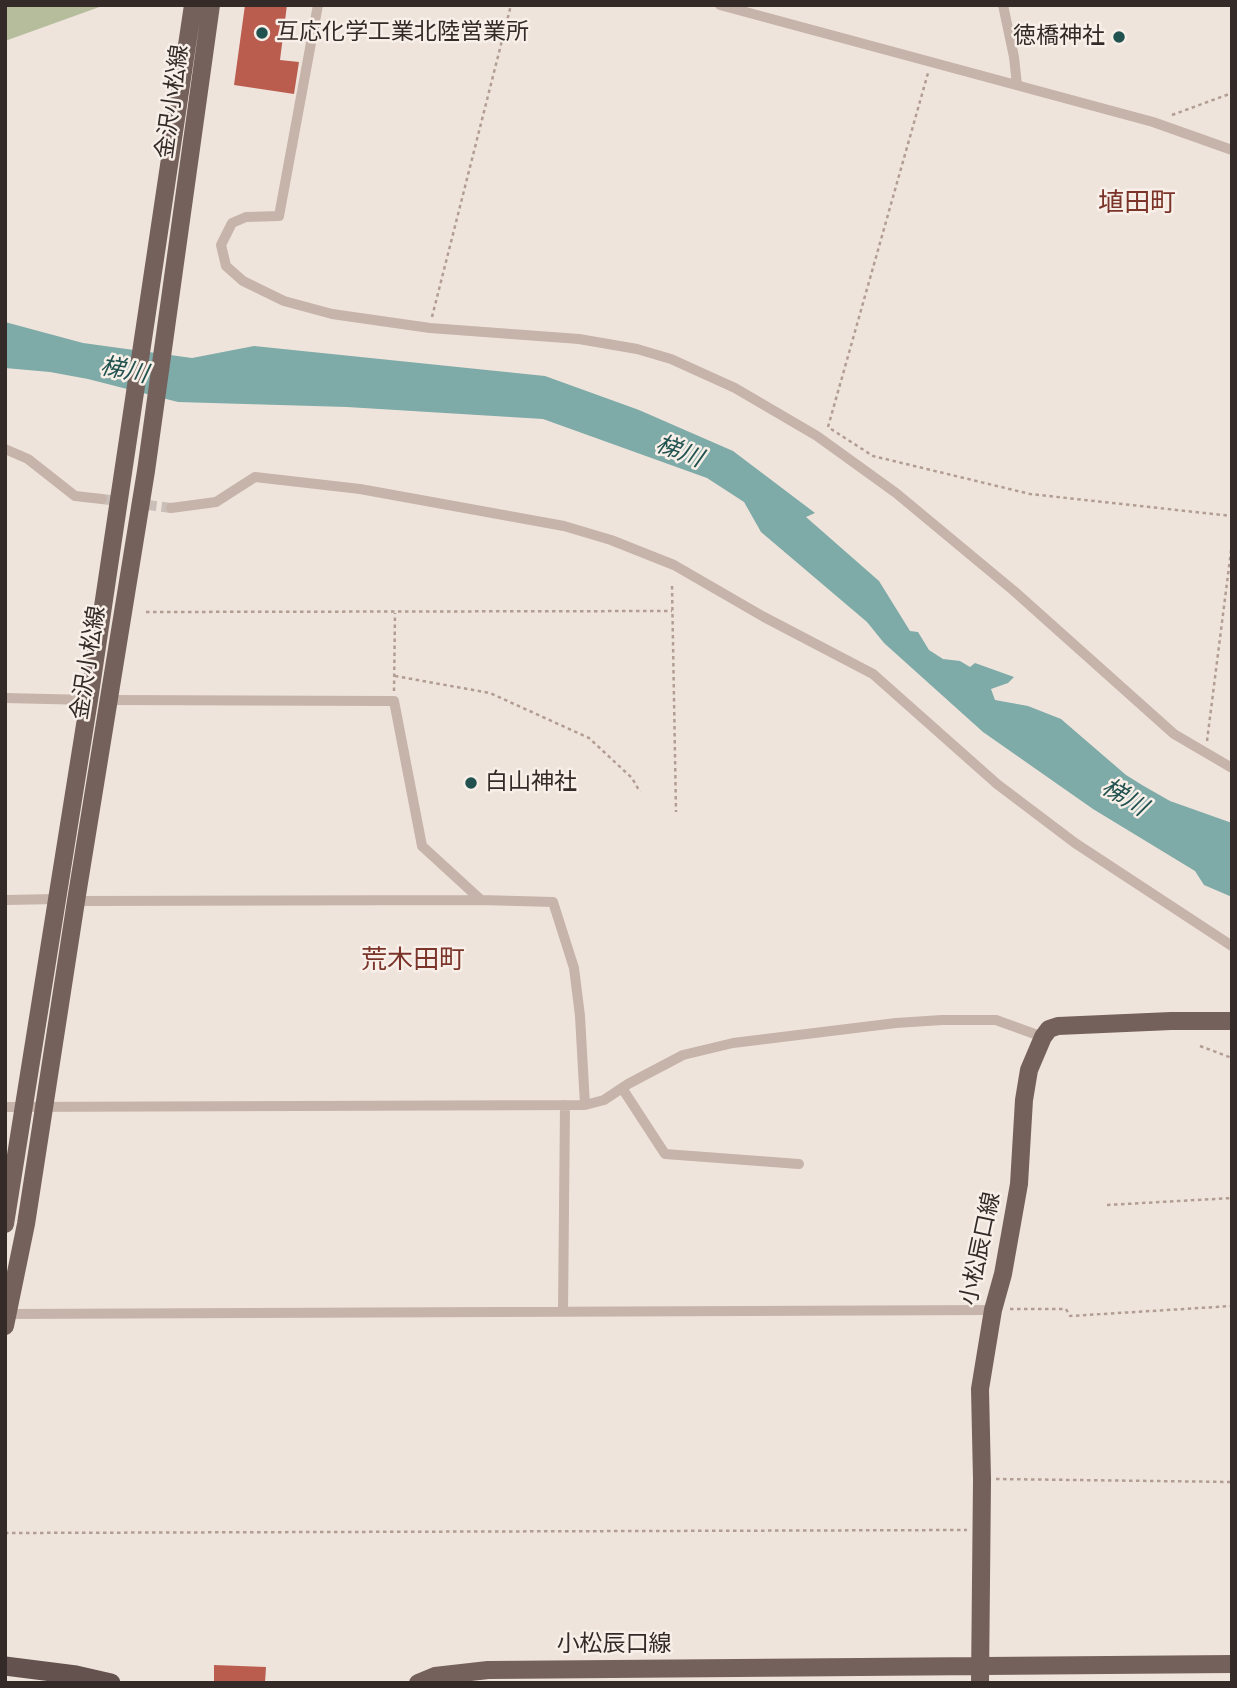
<!DOCTYPE html>
<html>
<head>
<meta charset="utf-8">
<style>
	body { margin:0 }
	#map { position:relative; width:1237px; height:1688px; overflow:hidden; background:#efe4dc; font-family:Helvetica,sans-serif }
	canvas { display:block }
	.frame { position:absolute; inset:0; border:7px solid #342b28; pointer-events:none }
</style>
</head>
<body>
<div id="map">
<canvas width="1237" height="1688"></canvas>
<div class="frame"></div>
</div>
<script>
const ctx = document.querySelector('canvas').getContext('2d');
ctx.lineJoin = 'round';
function fillPath(path, color) {
  ctx.fillStyle = color;
  ctx.fill(path, 'evenodd');
}
function poly(rows) {
  const path = new Path2D();
  for (const r of rows) {
    path.moveTo(r[0], r[1]);
    for (let i = 2; i < r.length; i += 2) path.lineTo(r[i], r[i + 1]);
  }
  return path;
}
function trace(path, color, width, dash) {
  ctx.strokeStyle = color;
  ctx.lineWidth = width;
  ctx.lineCap = dash ? 'butt' : 'round';
  ctx.setLineDash(dash || []);
  ctx.stroke(path);
}
function label(font, color, halo, rows, align = 'center') {
  ctx.font = font + ' Helvetica,"Noto Sans JP",sans-serif';
  ctx.lineWidth = 5;
  ctx.setLineDash([]);
  ctx.textBaseline = 'middle';
  ctx.strokeStyle = halo;
  ctx.fillStyle = color;
  for (const [text, x, y, turn = 0] of rows) {
    ctx.save();
    ctx.translate(x, y);
    ctx.rotate((+turn || 0) * Math.PI / 180);
    ctx.textAlign = isNaN(turn) ? turn : align;
    if (halo) ctx.strokeText(text, 0, 0);
    ctx.fillText(text, 0, 0);
    ctx.restore();
  }
}
fillPath(poly([
	[5,5,105,5,5,41]
]), '#b6bd9d');
fillPath(poly([
	[5,322,83,343,192,358,254,346,545,376,639,410,733,451,815,513,806,517,879,581,910,631,918,632,929,650,943,659,960,661,970,667,975,663,1014,677,1008,683,991,689,995,700,1028,706,1061,719,1126,775,1142,785,1170,801,1232,823,1232,897,1204,885,1195,871,1093,809,983,732,884,643,867,622,761,532,744,502,707,478,543,419,347,407,178,402,88,379,50,372,5,368]
]), '#7eaaa7');
fillPath(poly([
	[245,5,287,5,280,60,299,62,294,94,234,85],
	[214,1665,266,1667,265,1683,214,1683]
]), '#ba5d4f');
trace(poly([
	[102,499,171,508]
]), '#cabfb8', 10, [10, 5]);
trace(poly([
	[1172,115,1232,93],
	[432,317,511,5],
	[828,427,928,73],
	[831,429,873,456,1030,494,1232,516],
	[672,586,676,812],
	[146,612,672,611],
	[395,676,490,693,589,738,632,778,640,792],
	[394,691,395,613],
	[1207,741,1232,543],
	[1200,1046,1232,1058],
	[1107,1205,1232,1198],
	[1010,1309,1066,1309,1070,1316,1232,1306],
	[996,1479,1232,1482],
	[5,1533,967,1530]
]), '#b29d93', 2.5, [3.5, 3.5]);
trace(poly([
	[318,5,279,216,246,217,232,223,221,245,226,266,243,281,284,301,332,314,430,328,579,339,637,349,671,359,735,388,817,436,896,493,1014,591,1174,734,1232,768],
	[720,5,1153,122,1232,150],
	[1003,5,1014,57,1017,85],
	[5,449,28,459,75,496,102,499],
	[171,508,216,502,255,477,360,489,564,526,611,540,674,565,764,617,873,674,997,784,1075,843,1232,946],
	[5,698,89,700],
	[108,700,394,701,422,846,481,900],
	[5,900,58,899],
	[76,901,481,900,553,902,574,968,580,1016,585,1105],
	[622,1088,665,1154,799,1164],
	[5,1107,585,1105,604,1100,628,1084,683,1055,733,1043,896,1023,942,1020,996,1020,1043,1037],
	[563,1312,565,1105],
	[5,1314,993,1310]
]), '#c6b3a9', 10);
trace(poly([
	[5,1224,89,700,193,5],
	[5,1326,26,1224,76,901,146,471,211,5],
	[418,1683,435,1676,488,1670,1232,1664],
	[980,1683,982,1479,980,1389,993,1310,1003,1274,1019,1184,1024,1100,1029,1070,1043,1037,1049,1029,1058,1026,1171,1021,1232,1021]
]), '#75615b', 18);
trace(poly([
	[5,1666,76,1675,111,1683]
]), '#64524e', 19);
for (const [x, y, r, color] of [
	[262,33,7,"#225250"],
	[1119,37,7,"#225250"],
	[471,783,7,"#225250"]
]) {
  const dot = new Path2D();
  dot.arc(x, y, r, 0, 2 * Math.PI);
  ctx.fillStyle = color;
  ctx.fill(dot);
  trace(dot, '#f7efe8', 2.5);
}
label('23px', '#342b28', '#f7efe8', [
	["互応化学工業北陸営業所",276,33],
	["徳橋神社",1105,37,"right"],
	["白山神社",485,783]
], 'left');
label('23px', '#342b28', '#f7efe8', [
	["金沢小松線",173,102,-82],
	["金沢小松線",89,663,-81],
	["小松辰口線",981,1249,-78],
	["小松辰口線",614,1645]
]);
label('italic 24px', '#225250', '#f7efe8', [
	["梯川",124,371,11],
	["梯川",679,452,21],
	["梯川",1124,798,31]
]);
label('26px', '#7b3429', '#f7efe8', [
	["埴田町",1137,204],
	["荒木田町",413,961]
]);
</script>
</body>
</html>
